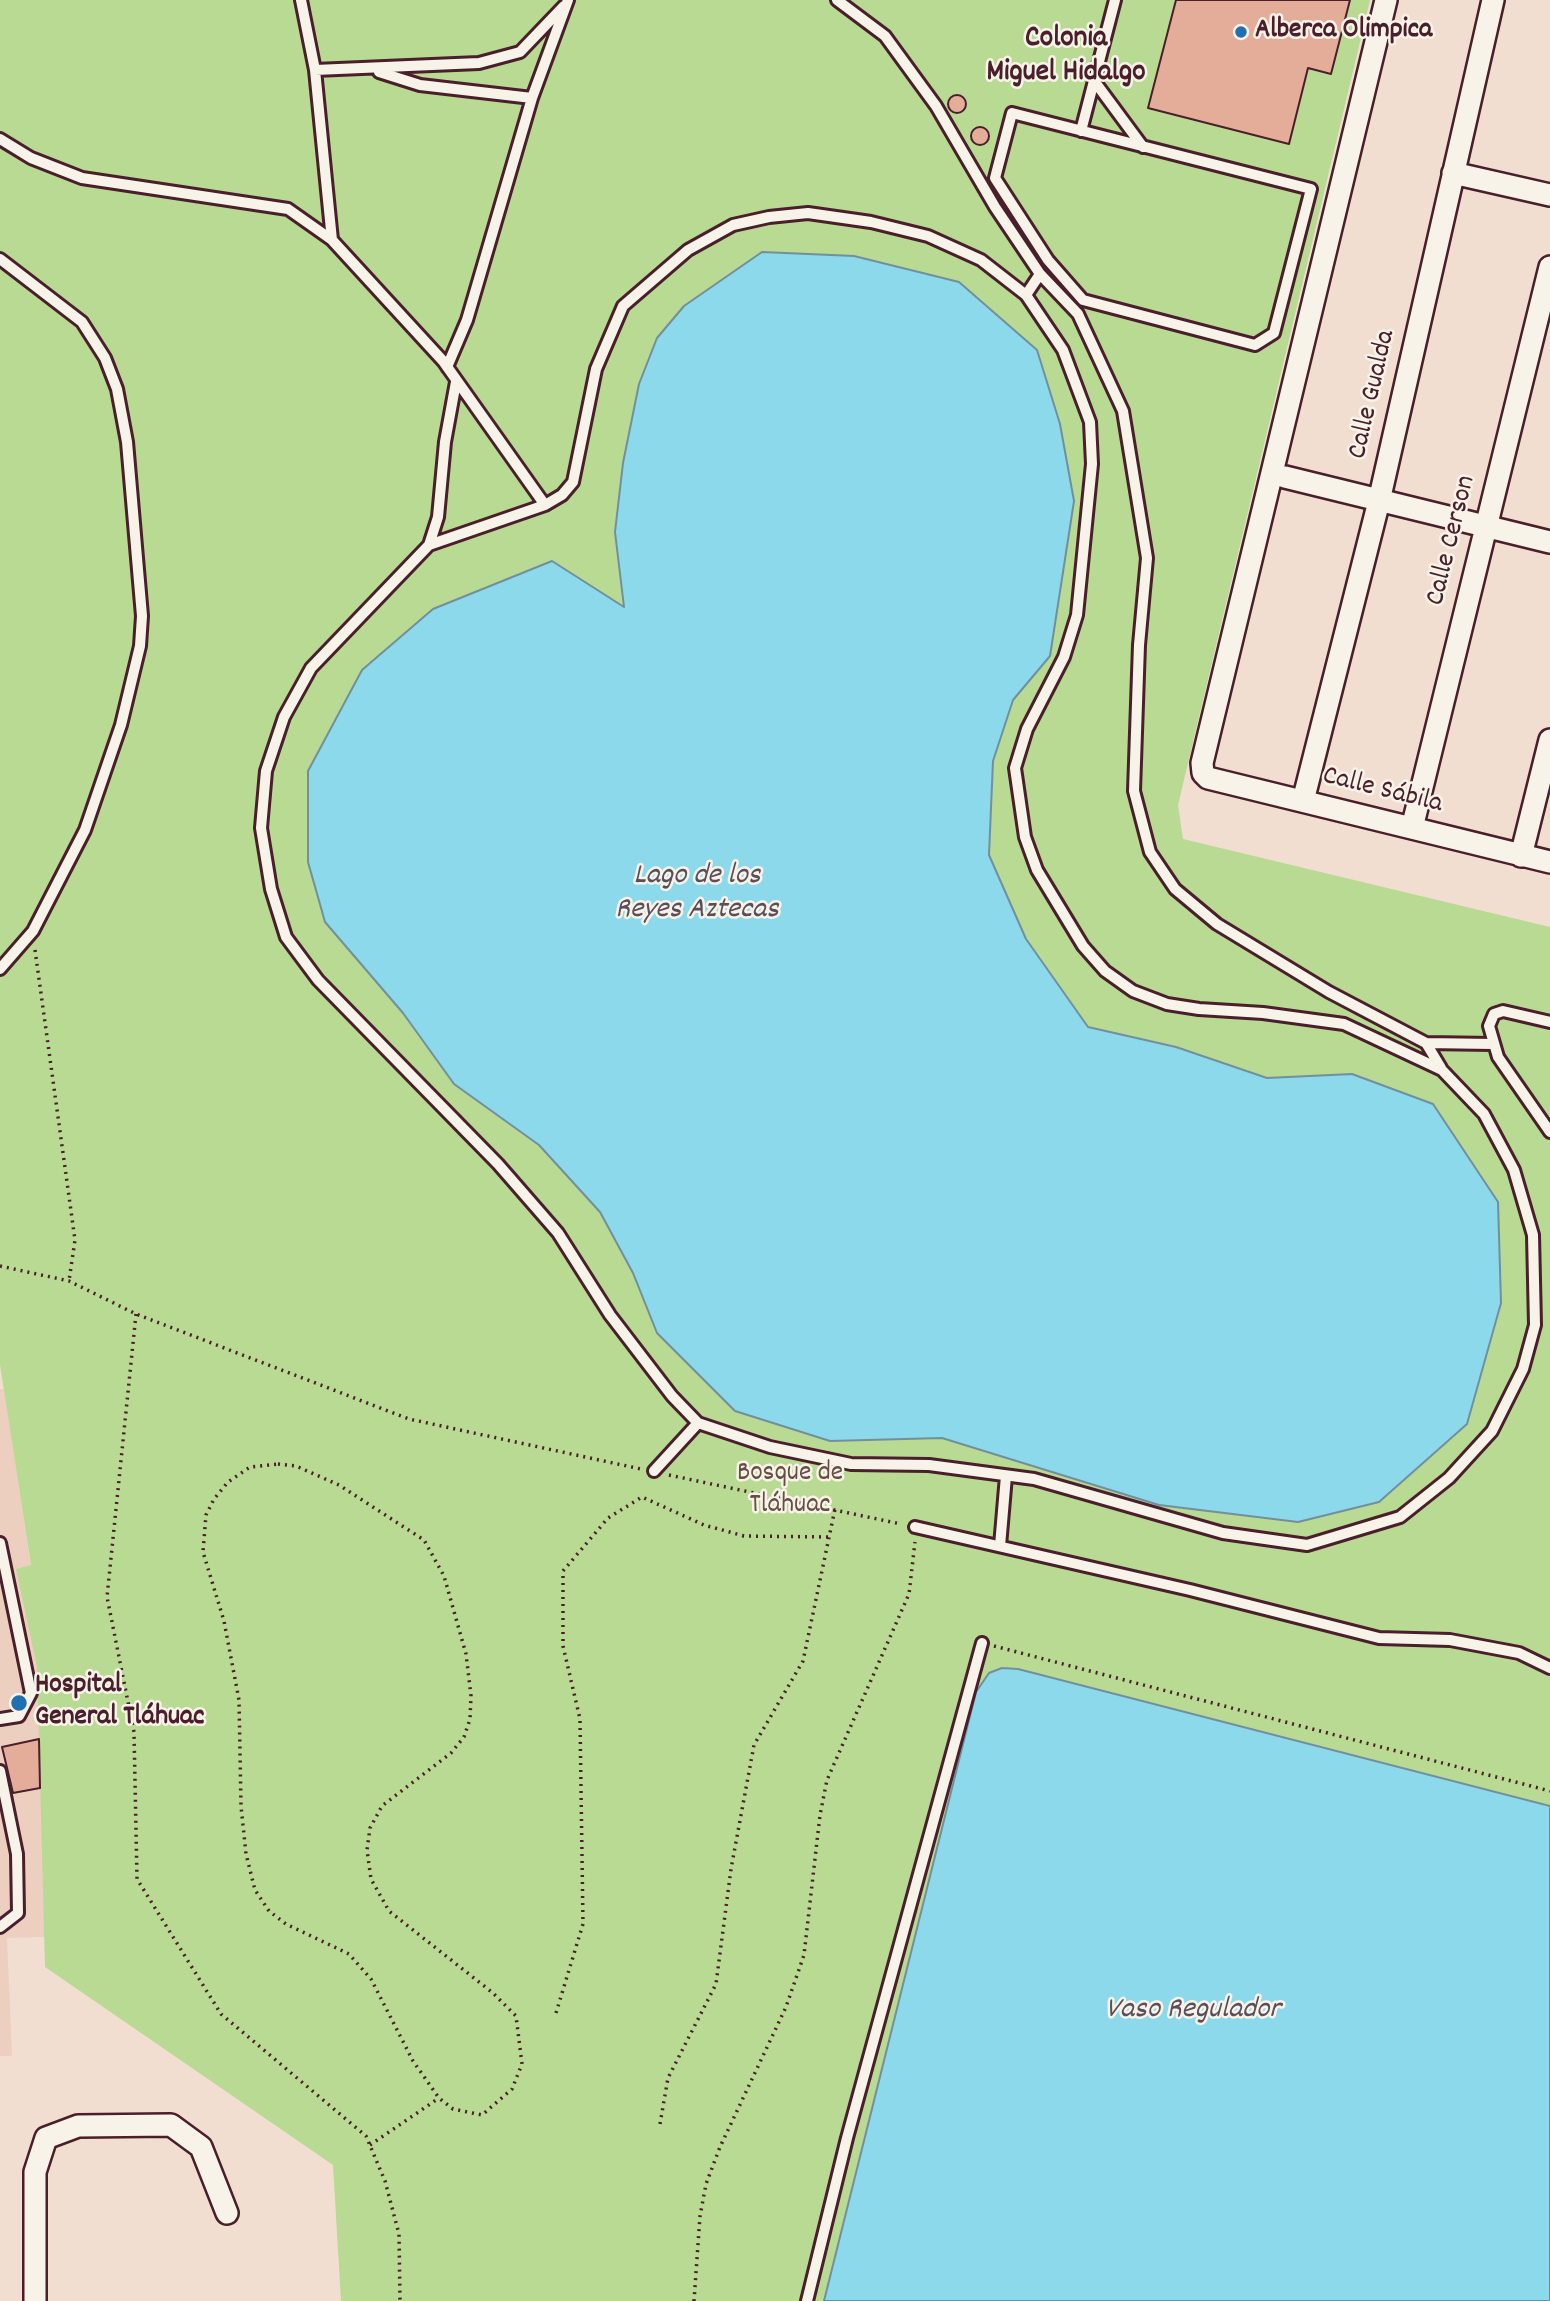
<!DOCTYPE html>
<html>
<head>
<meta charset="utf-8">
<style>
	body { margin:0 }
	canvas { display:block; background:#f1ded1 }
</style>
</head>
<body>
<canvas width="1550" height="2301"></canvas>
<script>
const ctx = document.querySelector('canvas').getContext('2d');
ctx.lineJoin = 'round';
function fillPath(path, color) {
  ctx.fillStyle = color;
  ctx.fill(path, 'evenodd');
}
function poly(rows) {
  const path = new Path2D();
  for (const r of rows) {
    if (r.length === 3) {
      path.moveTo(r[0] + r[2], r[1]);
      path.arc(r[0], r[1], r[2], 0, 2 * Math.PI);
      continue;
    }
    path.moveTo(r[0], r[1]);
    for (let i = 2; i < r.length; i += 2) path.lineTo(r[i], r[i + 1]);
  }
  return path;
}
function trace(path, color, width, dash) {
  ctx.strokeStyle = color;
  ctx.lineWidth = width;
  ctx.lineCap = dash ? 'butt' : 'round';
  ctx.setLineDash(dash || []);
  ctx.stroke(path);
}
function label(font, color, halo, rows, align = 'center') {
  ctx.font = font + ' Dekko,sans-serif';
  ctx.lineWidth = 5;
  ctx.setLineDash([]);
  ctx.textBaseline = 'middle';
  ctx.strokeStyle = halo;
  ctx.fillStyle = color;
  for (const [text, x, y, turn = 0] of rows) {
    ctx.save();
    ctx.translate(x, y);
    ctx.rotate((+turn || 0) * Math.PI / 180);
    ctx.textAlign = isNaN(turn) ? turn : align;
    if (halo) ctx.strokeText(text, 0, 0);
    ctx.fillText(text, 0, 0);
    ctx.restore();
  }
}
fillPath(poly([
	[0,1389,4,1389,35,1593,45,1937,7,1938,12,2056,0,2056]
]), '#edcfc0');
fillPath(poly([
	[0,0,1370,0,1178,805,1183,839,1550,927,1550,2301,341,2301,333,2165,45,1967,37,1667,16,1569,31,1565,0,1365]
]), '#b8da93');
const water = poly([
	[762,252,854,256,959,282,1037,350,1060,424,1074,501,1050,656,1013,700,993,761,989,855,1026,939,1088,1027,1176,1047,1267,1078,1352,1074,1433,1104,1498,1202,1501,1303,1467,1424,1379,1502,1298,1522,1159,1505,942,1438,830,1441,735,1411,657,1333,633,1273,600,1212,539,1145,454,1084,403,1013,325,922,308,862,308,771,362,670,433,609,552,561,624,607,615,532,623,463,639,384,657,338,684,306,762,252],
	[1002,1668,1018,1669,1550,1806,1550,2301,824,2301,976,1692,989,1673,1002,1668]
]);
fillPath(water, '#8cd9eb');
trace(water, '#728f9e', 2);
const building = poly([
	[1176,0,1350,0,1331,74,1308,68,1289,144,1148,108,1176,0],
	[957,104,9],
	[980,136,9],
	[39,1739,40,1788,13,1793,2,1747,39,1739]
]);
fillPath(building, '#e4ad9a');
trace(building, '#4a1f2b', 2);
const lane = poly([
	[301,0,315,70,332,240],
	[837,0,885,36,936,106,995,207,1040,274,1078,314,1123,411,1147,558,1139,645,1134,791,1150,852,1175,889,1217,924,1329,992,1426,1043,1441,1068],
	[315,70,479,63,520,52,564,6],
	[379,72,420,85,532,98],
	[1095,82,1143,147],
	[1012,113,1311,189,1274,333,1255,345,1083,300,1048,260,995,178,1012,113],
	[1081,131,1115,0],
	[0,139,31,158,82,178,288,209,332,240,443,361,545,505],
	[0,259,82,322,105,358,117,389,127,442,142,616,140,646,121,725,85,830,33,931,0,969],
	[1026,295,1040,274],
	[447,367,467,320,532,98,568,0],
	[429,545,545,505,562,495,573,482,596,369,623,306,688,250,733,225,769,217,808,213,871,222,928,236,981,260,1026,295,1063,350,1090,422,1092,464,1077,615,1064,657,1027,729,1015,768,1025,837,1037,870,1083,946,1105,971,1133,991,1167,1004,1199,1009,1263,1013,1344,1024,1442,1070,1484,1114,1514,1170,1533,1235,1535,1325,1523,1369,1492,1431,1449,1478,1400,1517,1307,1545,1223,1533,1034,1479,929,1465,851,1464,770,1447,698,1423,672,1396,610,1315,558,1233,498,1164,318,980,286,937,271,889,261,828,266,771,284,717,311,668,429,545,438,517,445,442,456,382],
	[1550,1022,1503,1011,1494,1014,1489,1026,1498,1057,1550,1132],
	[1426,1043,1493,1044],
	[654,1471,698,1423],
	[915,1527,1190,1590,1379,1638,1450,1640,1519,1653,1550,1668],
	[0,1543,31,1693,19,1716,0,1719],
	[1000,1546,1006,1476],
	[0,1771,17,1854,18,1913,0,1927],
	[807,2301,847,2138,982,1643]
]);
const street = poly([
	[1386,0,1202,763,1203,773,1208,778,1550,862],
	[1453,173,1550,195],
	[1285,477,1550,542],
	[1303,801,1379,501,1493,0],
	[1412,828,1550,267],
	[1521,856,1550,740],
	[35,2301,35,2172,46,2138,78,2126,171,2125,201,2147,227,2213]
]);
trace(lane, '#4a1f2b', 16);
trace(street, '#4a1f2b', 26);
trace(poly([
	[35,950,75,1240,69,1281],
	[0,1266,69,1281,136,1314,409,1419,641,1469],
	[136,1314,107,1597,134,1732,137,1879,221,2014,366,2136,385,2181,399,2234,400,2301],
	[278,1464,296,1466,339,1485,424,1540,444,1576,466,1654,471,1696,470,1719,464,1737,451,1753,382,1806,370,1828,367,1850,371,1879,389,1911,493,1993,516,2016,522,2064,512,2089,482,2115,453,2109,439,2098,413,2061,371,1979,349,1954,286,1924,269,1911,255,1890,246,1854,241,1806,239,1700,224,1621,203,1552,206,1515,214,1499,228,1482,250,1467,278,1464],
	[669,1475,901,1524],
	[994,1646,1550,1791],
	[556,2013,583,1924,580,1719,563,1646,563,1571,608,1518,642,1497,704,1525,744,1536,831,1537],
	[660,2124,668,2078,716,1984,731,1869,754,1745,803,1661,835,1509],
	[370,2145,439,2098],
	[694,2301,700,2216,706,2184,720,2147,786,2007,804,1955,820,1815,827,1780,909,1594,915,1542]
]), '#4a1f2b', 3.5, [2, 5]);
trace(lane, '#f7f3e8', 10);
trace(street, '#f7f3e8', 21);
for (const [x, y, r, color] of [
	[1241,32,7,"#1f6fb2"],
	[19,1703,9,"#1f6fb2"]
]) {
  const dot = new Path2D();
  dot.arc(x, y, r, 0, 2 * Math.PI);
  ctx.fillStyle = color;
  ctx.fill(dot);
  trace(dot, '#f7f3e8', 2.5);
}
label('bold 28px', '#4a1f2b', '#f7f3e8', [
	["Alberca Olimpica",1255,32],
	["Hospital",35,1687],
	["General Tláhuac",35,1719]
], 'left');
label('28px', '#4a1f2b', '#f7f3e8', [
	["Calle Gualda",1374,395,-77],
	["Calle Cerson",1453,541,-76],
	["Calle Sábila",1382,792,14]
]);
label('28px', '#664e45', '#f7f3e8', [
	["Bosque de",790,1475],
	["Tláhuac",790,1507]
]);
label('bold 30px', '#4a1f2b', '#f7f3e8', [
	["Colonia",1066,41],
	["Miguel Hidalgo",1066,75]
]);
label('italic 30px', '#5a4e5b', '#f7f3e8', [
	["Lago de los",697,878],
	["Reyes Aztecas",697,912],
	["Vaso Regulador",1193,2012]
]);
</script>
</body>
</html>
